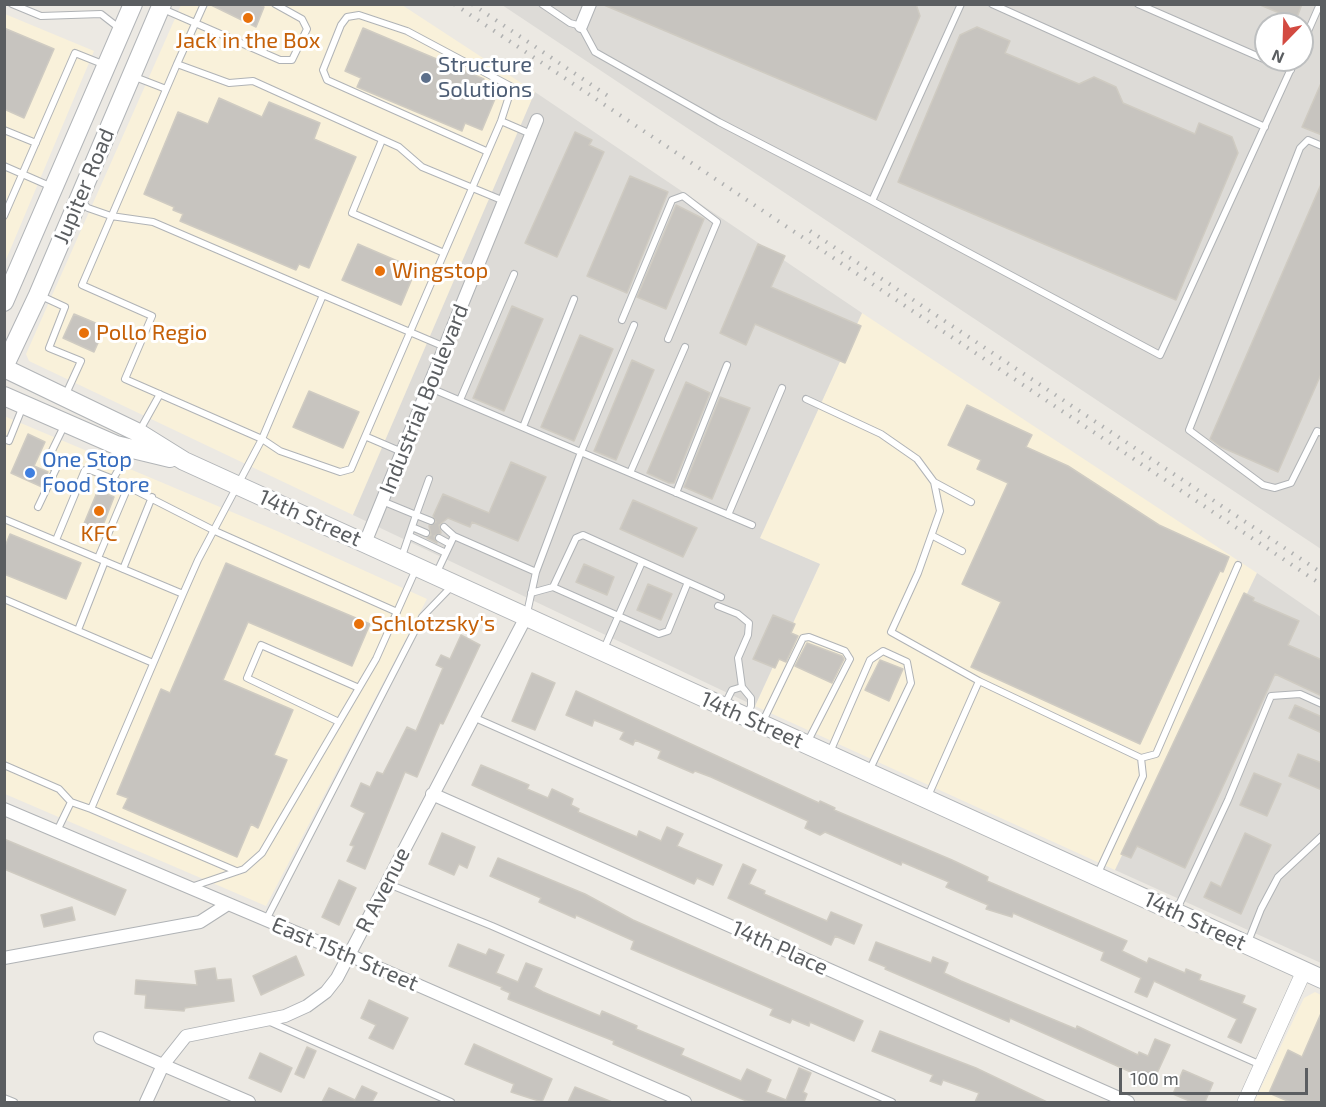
<!DOCTYPE html>
<html>
<head>
<meta charset="utf-8">
<style>
	body { margin:0 }
	#map { position:relative; width:1326px; height:1107px; overflow:hidden; background:#ece9e3; font-family:"Exo 2",sans-serif }
	canvas { display:block }
	.frame { position:absolute; inset:0; border:6px solid #5b5e61; pointer-events:none }
	.north { position:absolute; left:1254px; top:12px; width:60px; height:60px; box-sizing:border-box; background:#fff; border:2px solid #bdbfc0; border-radius:50%; rotate:203deg; font-size:16px; font-weight:700; line-height:24px; text-align:center; color:#5b5e61 }
	.north::after { content:''; display:block; margin:auto; width:21px; height:27px; background:#d34a41; clip-path:polygon(50% 0,100% 100%,50% 72%,0 100%) }
	.scale { position:absolute; left:1119px; top:1068px; width:189px; height:27px; box-sizing:border-box; border:3px solid #5b5e61; border-top:0; padding-left:8px; font-size:18px; line-height:21px; white-space:nowrap; color:#5b5e61; -webkit-text-stroke:4px #fff; paint-order:stroke }
</style>
</head>
<body>
<div id="map">
<canvas width="1326" height="1107"></canvas>
<div class="frame"></div>
<div class="north">N</div>
<div class="scale">100 m</div>
</div>
<script>
const ctx = document.querySelector('canvas').getContext('2d');
ctx.lineJoin = 'round';
function fillPath(path, color) {
  ctx.fillStyle = color;
  ctx.fill(path, 'evenodd');
}
function poly(rows) {
  const path = new Path2D();
  for (const r of rows) {
    path.moveTo(r[0], r[1]);
    for (let i = 2; i < r.length; i += 2) path.lineTo(r[i], r[i + 1]);
  }
  return path;
}
function trace(path, color, width, dash) {
  ctx.strokeStyle = color;
  ctx.lineWidth = width;
  ctx.lineCap = dash ? 'butt' : 'round';
  ctx.setLineDash(dash || []);
  ctx.stroke(path);
}
function label(font, color, halo, rows, align = 'center') {
  ctx.font = font + ' "Exo 2",sans-serif';
  ctx.lineWidth = 6;
  ctx.setLineDash([]);
  ctx.textBaseline = 'middle';
  ctx.strokeStyle = halo;
  ctx.fillStyle = color;
  for (const [text, x, y, turn = 0] of rows) {
    ctx.save();
    ctx.translate(x, y);
    ctx.rotate((+turn || 0) * Math.PI / 180);
    ctx.textAlign = isNaN(turn) ? turn : align;
    if (halo) ctx.strokeText(text, 0, 0);
    ctx.fillText(text, 0, 0);
    ctx.restore();
  }
}
fillPath(poly([
	[181,5,402,5,535,92,443,315,353,515,29,361,26,354],
	[5,14,94,51,5,262],
	[862,313,1257,573,1115,870,755,706,820,564,759,539],
	[4,416,277,531,427,599,266,906,5,794],
	[1315,992,1321,995,1321,1102,1254,1102,1304,998]
]), '#f9f1da');
fillPath(poly([
	[502,5,1321,5,1321,549],
	[1266,24,1302,24,1302,60,1266,60],
	[535,92,862,313,760,538,820,564,755,706,353,515],
	[1257,573,1321,617,1321,963,1115,870]
]), '#dddbd7');
const building = poly([
	[209,4,258,4,264,7,256,27,209,4],
	[916,4,920,16,876,120,604,5,916,4],
	[1258,4,1302,4,1296,20,1258,4],
	[977,27,1010,41,1005,53,1079,84,1094,77,1116,87,1123,103,1195,134,1199,123,1232,137,1238,153,1176,300,898,182,960,35,977,27],
	[4,28,54,49,24,118,4,109,4,28],
	[363,28,484,79,481,87,497,94,482,130,465,123,462,131,357,87,361,78,345,71,363,28],
	[1322,81,1322,135,1302,127,1322,81],
	[219,98,262,117,269,102,320,123,314,139,356,157,309,268,299,264,296,270,180,221,183,214,173,210,174,207,144,194,178,112,208,124,219,98],
	[575,132,592,140,589,145,604,152,557,257,525,243,575,132],
	[630,176,668,192,627,293,587,276,630,176],
	[1322,182,1322,372,1278,472,1221,447,1210,439,1322,182],
	[676,205,704,219,666,309,637,297,676,205],
	[358,244,416,269,401,305,342,280,358,244],
	[758,244,785,256,771,287,861,326,845,363,755,324,746,345,720,333,758,244],
	[512,306,543,319,504,411,473,398,512,306],
	[74,314,105,327,94,352,63,338,74,314],
	[580,335,613,349,574,441,541,427,580,335],
	[632,360,654,370,616,460,594,451,632,360],
	[686,382,710,393,674,483,669,483,647,473,686,382],
	[309,391,359,412,343,448,293,427,309,391],
	[720,397,750,408,712,499,684,487,720,397],
	[967,405,1032,435,1026,447,1068,466,1159,525,1229,557,1223,572,1220,571,1140,744,971,667,1001,602,962,584,1008,483,977,469,981,460,948,445,967,405],
	[28,434,45,442,34,466,48,472,42,487,11,473,28,434],
	[511,462,546,477,518,541,472,522,470,527,448,518,439,525,441,533,434,536,437,543,427,538,431,535,429,526,436,522,433,516,443,494,489,513,511,462],
	[98,490,114,497,100,533,83,526,98,490],
	[633,500,697,528,683,557,620,529,633,500],
	[10,534,81,563,66,599,4,574,4,549,10,534],
	[226,563,370,624,352,666,248,622,223,680,293,710,274,755,287,760,258,828,251,824,237,857,123,808,128,798,117,794,161,689,170,693,226,563],
	[584,564,614,577,607,595,576,582,584,564],
	[648,584,672,594,661,620,637,610,648,584],
	[1244,593,1254,598,1253,601,1299,621,1288,645,1322,660,1322,696,1275,674,1185,868,1137,846,1131,858,1121,854,1244,593],
	[773,615,795,624,791,633,798,636,786,662,779,659,775,668,753,659,773,615],
	[461,635,480,645,443,724,440,723,417,777,405,772,365,869,347,861,354,846,350,845,365,813,351,806,361,783,370,787,377,772,383,774,407,727,416,731,443,668,436,665,441,655,450,659,461,635],
	[807,643,842,656,844,659,832,683,795,666,807,643],
	[880,660,903,669,889,701,865,690,880,660],
	[532,673,555,683,535,730,512,721,532,673],
	[576,691,819,803,820,801,835,808,834,810,952,860,988,877,987,881,1127,941,1122,951,1147,963,1149,958,1185,973,1186,969,1201,975,1199,980,1245,996,1242,1003,1256,1009,1241,1043,1228,1037,1237,1019,1154,981,1147,997,1135,992,1141,978,1101,960,1104,952,1013,913,1012,917,986,909,988,905,946,887,949,882,902,862,901,865,825,832,820,835,805,828,808,821,711,777,695,771,693,773,658,758,661,751,635,740,633,745,620,739,624,732,594,720,592,726,566,715,576,691],
	[1295,705,1322,717,1322,733,1289,718,1295,705],
	[1298,754,1322,763,1322,790,1289,776,1298,754],
	[481,765,529,785,527,789,548,798,552,789,573,799,571,805,579,809,578,812,637,837,639,831,661,841,667,827,683,834,677,846,722,865,713,885,697,878,694,884,472,785,481,765],
	[1254,773,1281,784,1267,816,1240,805,1254,773],
	[442,833,475,847,467,868,459,864,454,875,429,864,442,833],
	[1245,833,1271,845,1241,914,1204,897,1211,882,1221,887,1245,833],
	[4,839,126,890,115,915,4,869,4,839],
	[498,858,585,894,633,920,863,1021,854,1041,810,1022,809,1026,792,1019,790,1023,770,1015,773,1009,631,949,634,941,576,915,575,918,539,902,541,898,490,876,498,858],
	[743,864,756,870,749,884,765,891,764,894,827,921,831,912,862,925,854,944,835,936,831,945,728,898,743,864],
	[339,880,356,888,339,925,322,917,339,880],
	[72,907,75,920,44,927,41,915,72,907],
	[876,942,931,963,933,957,948,963,944,973,961,981,1076,1029,1077,1026,1138,1055,1139,1052,1148,1056,1155,1039,1170,1045,1153,1082,1010,1018,1009,1022,885,969,886,967,869,960,876,942],
	[458,944,486,955,489,949,504,955,496,973,518,982,526,963,542,969,534,987,543,992,600,1016,602,1011,637,1026,636,1029,684,1049,681,1055,741,1081,747,1069,771,1080,766,1092,786,1100,799,1068,811,1073,803,1092,807,1094,804,1102,749,1102,613,1044,614,1041,508,999,510,993,501,989,502,987,449,966,458,944],
	[296,956,304,975,261,995,253,976,296,956],
	[215,968,217,980,231,979,234,1001,185,1008,184,1011,145,1008,146,995,135,994,136,980,197,985,195,971,215,968],
	[369,1000,408,1018,393,1049,369,1038,376,1025,361,1018,369,1000],
	[1322,1011,1322,1102,1290,1102,1269,1093,1288,1050,1302,1057,1322,1011],
	[880,1031,976,1068,1047,1102,975,1102,979,1093,943,1080,941,1085,930,1081,933,1075,872,1051,880,1031],
	[474,1044,552,1079,542,1102,511,1092,514,1084,465,1064,474,1044],
	[307,1047,316,1051,304,1078,295,1074,307,1047],
	[260,1053,292,1068,281,1092,249,1078,260,1053],
	[1183,1070,1213,1083,1205,1102,1192,1102,1173,1094,1183,1070],
	[362,1086,377,1093,372,1102,322,1102,329,1088,355,1100,362,1086],
	[575,1087,612,1102,568,1102,575,1087]
]);
fillPath(building, '#c7c4bf');
trace(building, '#cfcbc2', 1.5);
const service = poly([
	[12,4,41,16,101,14,119,28],
	[542,4,570,23,581,26,595,52,719,122,872,201],
	[961,4,872,201,1160,355,1295,60],
	[992,4,1265,127],
	[1138,4,1266,60],
	[163,9,280,60,292,60,307,29,302,19,275,4],
	[1302,45,1320,4],
	[1267,60,1291,70],
	[177,64,204,4],
	[135,77,166,89],
	[501,121,531,134],
	[4,130,36,143],
	[382,140,352,213,444,253],
	[1322,146,1308,140,1300,148,1189,430,1263,485,1275,488,1291,483,1317,431,1322,433],
	[4,166,52,187],
	[80,200,88,208,111,216,153,222,323,295],
	[4,216,75,53,105,65],
	[39,295,65,307,49,348,81,361,65,396],
	[622,320,672,200,683,196,717,222,668,339],
	[445,347,323,295,262,439,125,379,152,316,82,285,177,64,229,83,253,81,399,147,422,167,504,201],
	[428,387,752,525],
	[806,399,881,434,917,459,934,482,940,511,918,573,891,632,979,681,1141,758,1143,776,1098,873],
	[460,400,514,274],
	[523,427,574,299],
	[140,430,160,394],
	[367,437,402,452],
	[4,439,9,441,23,406],
	[130,450,113,479,215,531,397,612],
	[630,473,685,347],
	[429,479,416,515,431,521],
	[934,482,971,502],
	[676,493,727,365],
	[382,501,416,515,402,556],
	[38,507,56,469,46,463,65,424],
	[728,515,782,388],
	[4,519,183,594,91,809,71,802,57,831],
	[412,527,426,533],
	[444,527,454,536],
	[410,536,446,553],
	[933,536,962,551],
	[439,538,450,544],
	[56,540,85,470,90,470,113,479],
	[98,558,128,487],
	[123,569,152,497],
	[437,572,454,536,536,572],
	[553,587,576,538,583,535,721,597],
	[531,593,553,587,659,634,668,631,688,582],
	[183,594,198,560,262,439,280,451,340,472,351,469,501,121,512,87,407,31,359,15,347,17,341,25,323,70,327,80,486,151],
	[4,599,153,663],
	[718,606,738,614,749,623,748,635,738,658,742,687,732,690,725,704],
	[527,613,536,572,581,452,634,325],
	[78,630,105,561],
	[603,651,642,562],
	[742,687,751,698,751,706,747,715],
	[473,717,1261,1065],
	[763,721,803,638,809,637,845,651,850,659,808,741],
	[339,722,247,678,261,645,359,688],
	[830,752,870,660,883,651,907,662,911,683,870,769],
	[1141,758,1156,754,1238,565],
	[4,765,59,789,71,802],
	[928,796,979,681],
	[91,809,236,871],
	[386,883,492,926,892,1102],
	[191,887,244,869,262,853,376,659,416,569],
	[1177,909,1228,800,1271,696,1300,694,1322,704],
	[266,920,422,617,452,586],
	[1248,942,1261,909,1278,877,1322,836],
	[268,1021,451,1102],
	[4,1098,14,1102]
]);
const minor = poly([
	[581,26,590,4],
	[365,543,537,120],
	[432,794,1128,1102],
	[4,809,349,955,685,1102],
	[4,958,200,922,228,904],
	[100,1038,249,1102],
	[146,1102,163,1065,186,1036,285,1016,307,1006,326,992,337,978,526,617]
]);
const tertiary = poly([
	[1245,1102,1304,971]
]);
const secondary = poly([
	[4,302,133,4],
	[4,367,38,295,162,4],
	[4,368,139,433,184,461,1322,979],
	[4,396,116,445,170,458]
]);
trace(service, '#b0b3b6', 8);
trace(minor, '#b0b3b6', 14);
trace(tertiary, '#b0b3b6', 16);
trace(secondary, '#b2b5b8', 20);
trace(service, '#fff', 6);
trace(minor, '#fff', 12);
trace(tertiary, '#fff', 15);
trace(secondary, '#fff', 18);
trace(poly([
	[454,4,1322,585],
	[472,4,611,98],
	[810,231,1322,573]
]), '#b1b2b2', 4, [1.5, 8]);
for (const [x, y, r, color] of [
	[248,18,6,"#e8710a"],
	[426,78,6,"#5c6f8a"],
	[380,271,6,"#e8710a"],
	[84,333,6,"#e8710a"],
	[30,473,6,"#3f7fe0"],
	[99,511,6,"#e8710a"],
	[359,624,6,"#e8710a"]
]) {
  const dot = new Path2D();
  dot.arc(x, y, r, 0, 2 * Math.PI);
  ctx.fillStyle = color;
  ctx.fill(dot);
  trace(dot, '#fff', 2);
}
label('22px', '#c56008', '#fff', [
	["Jack in the Box",248,41,"center"],
	["Wingstop",392,271],
	["Pollo Regio",96,333],
	["KFC",99,534,"center"],
	["Schlotzsky's",371,624]
], 'left');
label('22px', '#4e5e75', '#fff', [
	["Structure",438,65],
	["Solutions",438,90]
], 'left');
label('22px', '#5b5e61', '#fff', [
	["Jupiter Road",84,186,-67],
	["Industrial Boulevard",424,399,-68],
	["14th Street",310,518,24],
	["14th Street",752,720,24],
	["R Avenue",383,890,-63],
	["14th Street",1195,921,25],
	["14th Place",780,948,24],
	["East 15th Street",345,954,23]
]);
label('22px', '#366cbe', '#fff', [
	["One Stop",42,460],
	["Food Store",42,485]
], 'left');
</script>
</body>
</html>
